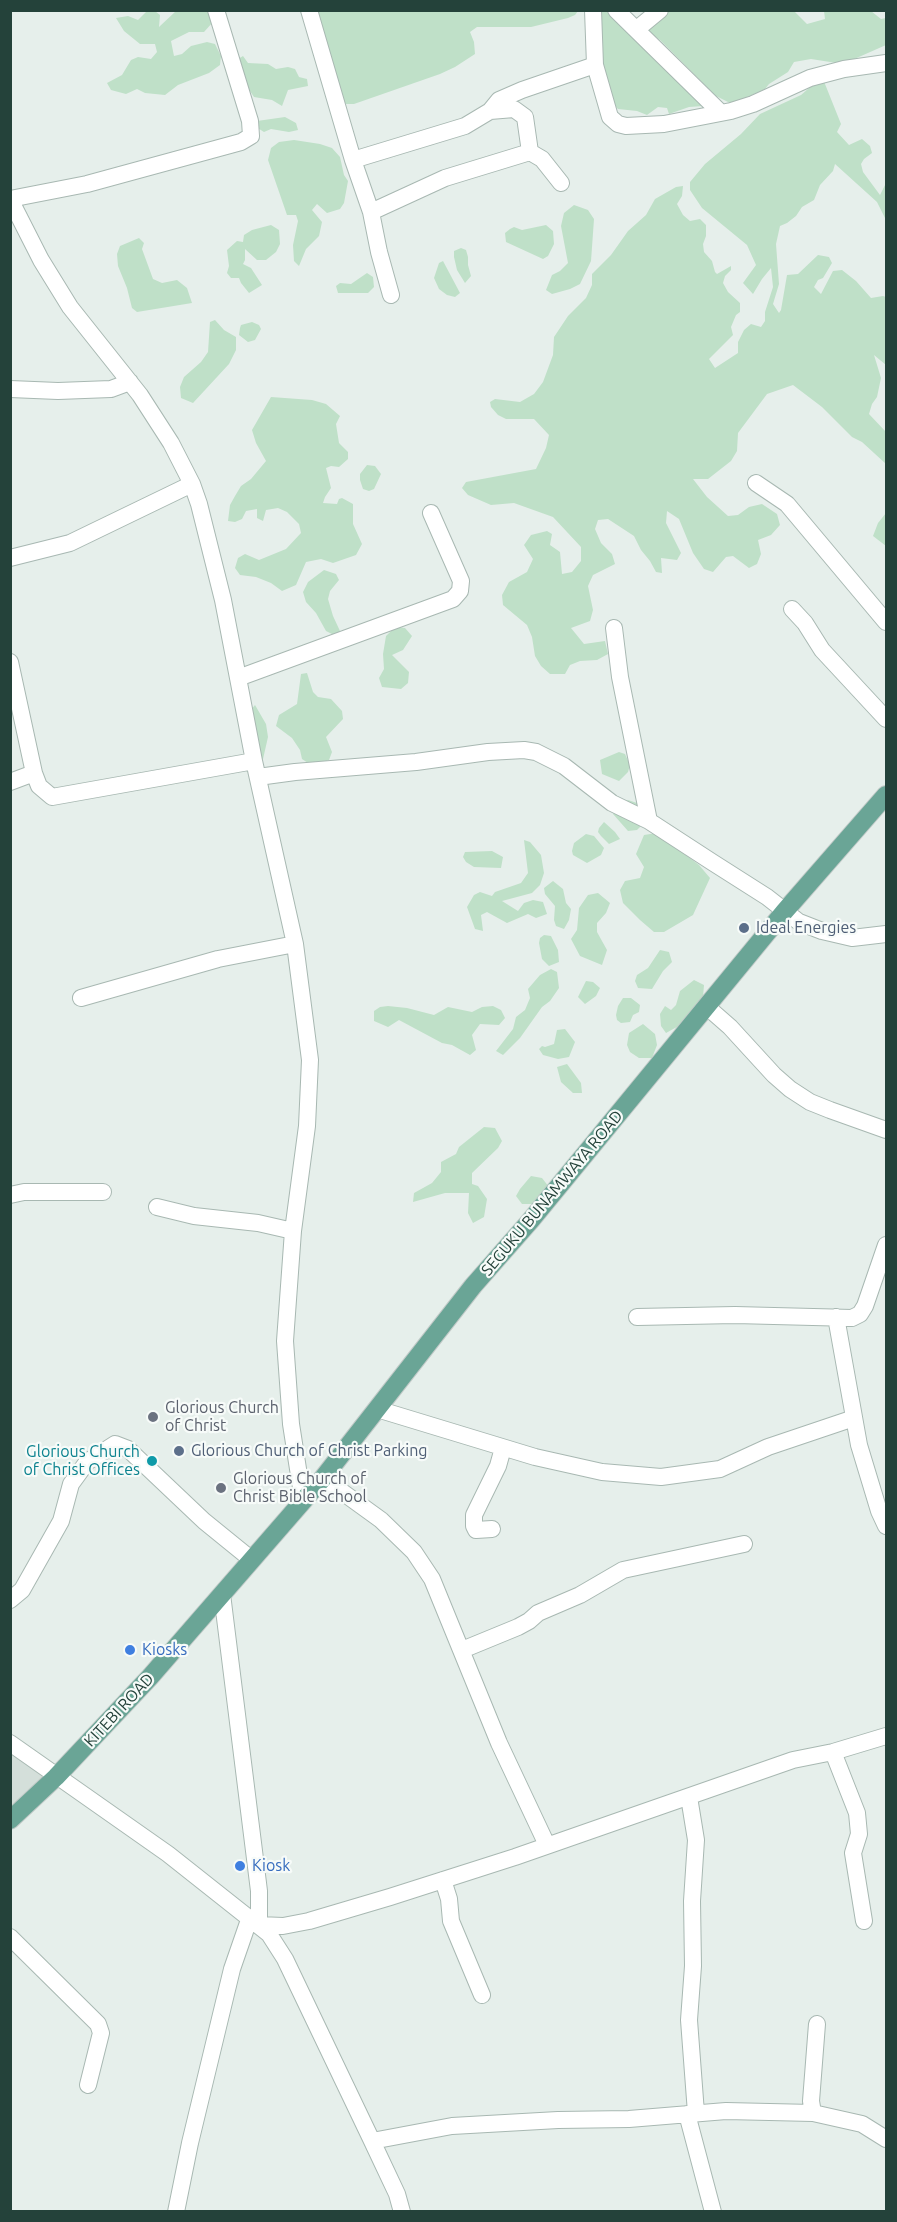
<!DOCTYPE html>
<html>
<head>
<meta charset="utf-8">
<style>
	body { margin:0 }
	#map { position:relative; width:897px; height:2222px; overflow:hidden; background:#e6efeb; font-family:Ubuntu,sans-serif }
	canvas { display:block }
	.frame { position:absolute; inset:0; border:12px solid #24423a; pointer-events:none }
</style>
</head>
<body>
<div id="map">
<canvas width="897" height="2222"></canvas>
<div class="frame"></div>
</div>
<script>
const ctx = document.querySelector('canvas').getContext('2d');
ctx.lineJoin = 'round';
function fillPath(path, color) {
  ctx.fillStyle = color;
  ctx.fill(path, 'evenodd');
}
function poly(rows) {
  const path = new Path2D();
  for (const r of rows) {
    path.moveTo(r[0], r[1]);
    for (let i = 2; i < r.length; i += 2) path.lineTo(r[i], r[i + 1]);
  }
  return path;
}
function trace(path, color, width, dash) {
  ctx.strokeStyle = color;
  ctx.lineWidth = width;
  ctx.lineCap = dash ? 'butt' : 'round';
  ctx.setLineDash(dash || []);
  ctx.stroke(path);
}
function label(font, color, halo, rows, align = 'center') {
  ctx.font = font + ' Ubuntu,sans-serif';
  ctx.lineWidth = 4.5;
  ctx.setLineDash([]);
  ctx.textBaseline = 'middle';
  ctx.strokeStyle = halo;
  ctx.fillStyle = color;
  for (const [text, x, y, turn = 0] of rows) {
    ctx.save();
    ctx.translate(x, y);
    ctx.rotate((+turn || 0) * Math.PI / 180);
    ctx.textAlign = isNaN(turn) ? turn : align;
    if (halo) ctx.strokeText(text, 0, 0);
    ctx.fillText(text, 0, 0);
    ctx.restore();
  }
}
fillPath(poly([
	[11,1748,45,1774,11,1813]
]), '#d4dfda');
fillPath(poly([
	[155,11,160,15,159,27,176,11,212,11,213,22,204,32,189,32,171,41,174,56,182,54,191,46,207,42,215,44,221,56,220,65,209,73,178,85,165,95,145,93,137,89,126,94,111,90,107,83,122,75,131,60,138,57,151,59,157,52,155,44,140,44,124,31,116,18,128,16,138,20,146,12],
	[313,11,578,11,575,15,568,18,531,27,477,27,470,32,474,42,475,54,455,67,440,74,354,104,346,104,340,96],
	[597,11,609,11,703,106,689,107,669,114,667,108,658,107,647,115,637,111,618,109,613,104,605,81],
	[668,11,794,11,807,24,825,19,824,11,871,11,881,19,886,18,886,45,843,64,811,59,794,62,788,72,769,84,765,89,732,104,716,96,660,40,647,31,646,26],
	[243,56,248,63,268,64,276,69,288,67,295,69,299,77,307,79,308,86,288,90,282,106,272,100,254,97,246,85,238,59],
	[823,79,841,124,837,132,849,145,862,139,870,146,872,153,864,159,861,164,863,172,880,195,886,183,886,220,877,202,835,164,833,171,820,185,814,200,802,207,796,216,787,223,780,226,776,244,779,284,773,304,779,313,781,310,787,275,798,274,818,255,829,257,832,263,823,278,818,280,814,287,821,294,833,271,842,270,856,281,871,298,883,296,886,297,886,365,874,355,881,378,877,397,872,404,869,414,886,432,886,464,862,442,852,437,822,407,793,385,767,394,738,433,737,451,731,461,708,479,693,479,707,497,728,516,738,515,749,507,762,504,777,514,780,525,771,535,758,540,761,554,757,564,749,568,733,556,726,557,713,572,704,569,693,553,679,519,667,511,666,523,681,553,677,560,661,558,662,573,656,572,650,561,641,550,634,536,608,519,598,520,595,529,601,543,612,554,615,564,593,575,588,586,593,610,590,621,571,628,584,644,605,641,608,654,597,660,580,661,570,665,565,674,550,674,541,666,535,656,532,637,527,625,503,605,502,595,509,582,527,572,533,559,524,545,531,535,547,531,552,534,550,545,560,552,562,574,572,572,581,561,581,547,553,517,514,503,491,505,468,495,462,488,466,482,536,469,546,448,549,435,534,419,506,419,498,415,491,407,490,402,495,399,520,402,534,394,543,382,553,355,554,337,568,316,586,298,592,285,592,274,611,255,628,231,646,215,655,199,676,187,683,186,682,196,677,204,683,215,690,221,700,219,706,225,706,236,703,244,704,252,712,261,715,272,717,274,731,266,731,270,725,276,723,283,728,292,740,303,740,312,736,315,731,327,733,335,709,359,715,368,738,353,738,342,744,330,751,324,761,327,765,321,765,312,773,287,771,268,762,279,753,294,743,283,756,265,747,245,702,208,690,190,690,182,705,164,741,134,760,114,801,95,816,82],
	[285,117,296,123,298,130,289,132,271,129,264,132,256,127,257,121],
	[294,140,320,144,332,148,340,157,344,175,348,181,344,203,340,209,327,213,317,204,312,210,322,222,319,236,306,249,299,266,294,261,293,245,298,221,296,215,287,215,268,160,271,148,279,142],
	[574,205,588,210,594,219,591,261,580,284,570,289,552,294,546,290,552,275,560,271,568,263,561,226,564,213],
	[271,225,279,230,280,244,276,252,266,260,257,260,245,249,245,260,243,264,251,268,262,285,249,293,241,283,239,278,231,278,227,273,229,266,227,250,237,241,243,242,244,235,252,230],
	[546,225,553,231,554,244,548,256,543,259,506,242,505,233,510,229,514,227,522,230],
	[139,238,144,243,142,249,153,279,162,283,177,280,187,288,192,303,137,312,132,308,127,288,118,266,117,254,120,246],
	[461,248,466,250,468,257,468,265,471,276,465,283,457,270,454,257,454,251],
	[443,261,460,293,455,297,447,295,439,289,434,278,439,263],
	[367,273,373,277,374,287,368,293,338,293,336,286,340,283,351,284],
	[215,320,224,330,236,337,236,350,229,364,193,403,181,398,180,387,184,377,201,362,208,352,210,322],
	[252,322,259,325,261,329,255,340,248,342,239,335,240,328,241,325],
	[271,397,312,400,326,404,340,416,336,424,339,443,348,452,348,459,339,467,331,466,326,468,331,488,325,497,323,503,337,504,339,499,342,498,353,504,353,524,362,544,356,555,333,563,321,559,306,562,296,585,282,591,271,583,256,577,240,575,235,568,238,558,245,554,259,560,286,549,301,533,299,524,287,512,278,508,266,510,263,521,257,518,257,509,246,511,242,519,235,522,228,521,230,505,235,496,241,486,251,479,266,461,256,443,252,430],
	[367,465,375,466,381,474,374,489,369,491,363,489,360,480,360,474],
	[886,513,886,546,873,536,878,523],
	[324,570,336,574,339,580,330,591,328,599,333,616,340,631,336,636,326,631,316,613,306,602,303,592,308,582],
	[395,627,405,628,412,636,403,650,392,655,409,672,408,683,401,689,382,687,379,678,384,669,383,654,386,636],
	[307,673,313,692,318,697,331,699,342,711,343,719,326,737,332,752,329,760,320,764,308,763,302,759,300,750,292,738,276,726,279,715,297,704,301,674],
	[255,705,266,724,268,737,263,759,258,758,251,710],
	[619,752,625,754,630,765,628,772,619,781,602,774,600,760],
	[628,800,640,804,641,826,637,830,628,831,613,814,622,802],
	[604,822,615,832,620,839,609,844,601,836,598,832,599,828],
	[657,833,699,865,710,878,693,915,664,932,654,932,640,920,623,903,620,890,625,881,640,878,644,867,636,854,644,835],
	[586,834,594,836,604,848,601,855,587,863,573,855,572,851,574,843],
	[524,840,530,842,541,855,544,873,540,885,532,893,502,901,518,911,524,903,533,900,543,902,547,914,536,918,528,914,507,923,487,912,481,915,483,931,475,929,467,907,474,895,480,892,492,896,495,892,521,883,528,873],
	[492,851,503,857,501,868,474,867,466,862,463,857,465,852],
	[553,881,563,889,566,903,571,909,569,920,564,929,556,926,554,920,555,906,545,894,544,888],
	[598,893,610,903,606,913,597,923,597,932,607,950,602,965,580,956,571,939,577,930,579,908,588,895],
	[544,935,551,936,558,950,559,962,549,966,542,959,539,943,540,938],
	[660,950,669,952,672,962,663,971,652,989,638,988,635,981,637,975,648,968],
	[551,969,557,972,559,988,550,1001,542,1007,520,1038,503,1055,496,1051,513,1029,516,1017,525,1010,530,998,528,989,540,975],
	[694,980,704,985,703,997,684,1023,666,1033,661,1026,660,1014,665,1006,671,1010,676,1005,680,991],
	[586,981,593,982,600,988,596,996,585,1004,578,997],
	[623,998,631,998,640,1005,639,1012,633,1015,630,1022,621,1023,617,1020,616,1015,618,1006],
	[388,1006,407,1008,434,1015,448,1007,472,1012,482,1007,493,1006,501,1010,505,1018,499,1025,480,1024,472,1035,476,1050,470,1055,452,1045,442,1043,399,1020,388,1027,374,1021,374,1011,380,1007],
	[643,1024,655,1034,657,1045,652,1058,639,1058,630,1052,627,1045,629,1033],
	[565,1029,575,1042,569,1057,558,1059,543,1055,539,1049,542,1046,545,1047,554,1044,557,1030],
	[567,1064,581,1083,582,1093,573,1093,561,1082,557,1067],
	[484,1127,495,1128,502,1141,498,1148,472,1173,472,1184,478,1186,487,1199,484,1217,473,1223,468,1213,469,1193,445,1193,413,1202,414,1193,432,1183,441,1172,441,1162,456,1154,459,1147],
	[531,1176,542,1178,549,1187,533,1204,522,1204,516,1196,520,1189]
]), '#bfe0c8');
const minor = poly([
	[309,10,353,160,371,212,379,252,391,295],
	[593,10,595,65,610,117,618,124,626,126,664,124,731,111,753,104,810,78,844,69,886,63],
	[616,10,721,113],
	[637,29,660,10],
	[490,111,514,109,525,117,530,152],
	[353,160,465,126,490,111,499,100,522,90,595,65],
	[10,199,41,260,70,307,140,395,171,443,192,484,199,504,223,600,254,761,295,944,310,1060,307,1126,293,1231,285,1341,291,1424,303,1501],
	[10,199,87,184,241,142,251,136,250,121,216,10],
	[371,212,445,178,530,152,542,159,561,183],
	[10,389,58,391,111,389,130,382],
	[756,483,787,504,886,622],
	[10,558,70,543,192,484],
	[792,609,805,623,822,650,886,719],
	[614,628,620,677,649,821],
	[10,662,34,773],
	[238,678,453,599,460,591,461,581,431,513],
	[258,777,295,772,416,762,488,752,524,750,536,752,564,766,612,803,649,821,712,862,767,897,799,922,822,931,852,938,886,934],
	[10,782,34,773,39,786,52,797,254,761],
	[81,998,218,959,295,944],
	[706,1006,730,1027,774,1075,790,1089,810,1102,830,1110,886,1130],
	[10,1195,24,1192,103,1192],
	[157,1207,194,1216,258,1223,293,1231],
	[637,1317,735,1315,852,1318,860,1314,865,1306,886,1245],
	[836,1317,859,1445,879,1511,886,1526],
	[377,1409,535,1457,602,1472,661,1477,720,1469,768,1447,854,1418],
	[323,1478,381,1520,414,1552,432,1579,499,1743,547,1845],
	[492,1529,476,1530,474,1526,474,1515,498,1466,503,1448],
	[222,1594,259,1891,259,1925,283,1926,309,1921,390,1897,515,1857,793,1760,833,1752,886,1736],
	[10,1600,22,1590,61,1521,71,1484,87,1462,115,1444,128,1449,204,1521,252,1560],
	[462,1650,518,1627,529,1621,538,1613,580,1595,623,1570,744,1544],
	[10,1743,168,1854,269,1934,285,1959,372,2141,397,2194,402,2212],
	[833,1752,857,1813,859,1834,853,1853,864,1921],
	[689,1797,696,1840,692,1901,693,1966,689,2020,696,2113],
	[443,1880,449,1899,451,1921,482,1995],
	[10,1937,98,2024,101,2033,88,2085],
	[813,2113,811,2101,817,2024],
	[687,2114,713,2212],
	[372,2141,452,2126,558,2120,629,2119,726,2111,813,2113,862,2124,886,2139],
	[176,2212,190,2143,232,1969,250,1917]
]);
const major = poly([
	[10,1820,56,1777,150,1677,323,1478,473,1286,531,1220,784,912,886,795]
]);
trace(minor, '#a8b8b2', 18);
trace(major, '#c2cac8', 20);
trace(minor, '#fff', 16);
trace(major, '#6aa596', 18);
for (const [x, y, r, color] of [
	[744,928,6,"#5c6f8a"],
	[153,1417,6,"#6b7280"],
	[179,1451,6,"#5c6f8a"],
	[152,1461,6,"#0f9aa8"],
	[221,1488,6,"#6b7280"],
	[130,1650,6,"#3f7fe0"],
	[240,1866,6,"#3f7fe0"]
]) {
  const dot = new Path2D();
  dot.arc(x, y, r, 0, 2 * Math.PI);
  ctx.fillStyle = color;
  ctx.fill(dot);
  trace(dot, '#f7fbf9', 2);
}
label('16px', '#4e5e75', '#f7fbf9', [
	["Ideal Energies",756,928],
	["Glorious Church of Christ Parking",191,1451]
], 'left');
label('16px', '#24423a', '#f7fbf9', [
	["SEGUKU BUNAMWAYA ROAD",552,1193,-50],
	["KITEBI ROAD",119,1710,-47]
]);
label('16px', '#5b616d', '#f7fbf9', [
	["Glorious Church",165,1408],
	["of Christ",165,1426],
	["Glorious Church of",233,1479],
	["Christ Bible School",233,1497]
], 'left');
label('16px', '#0d838f', '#f7fbf9', [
	["Glorious Church",140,1452],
	["of Christ Offices",140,1470]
], 'right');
label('16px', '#366cbe', '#f7fbf9', [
	["Kiosks",142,1650],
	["Kiosk",252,1866]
], 'left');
</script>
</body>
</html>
